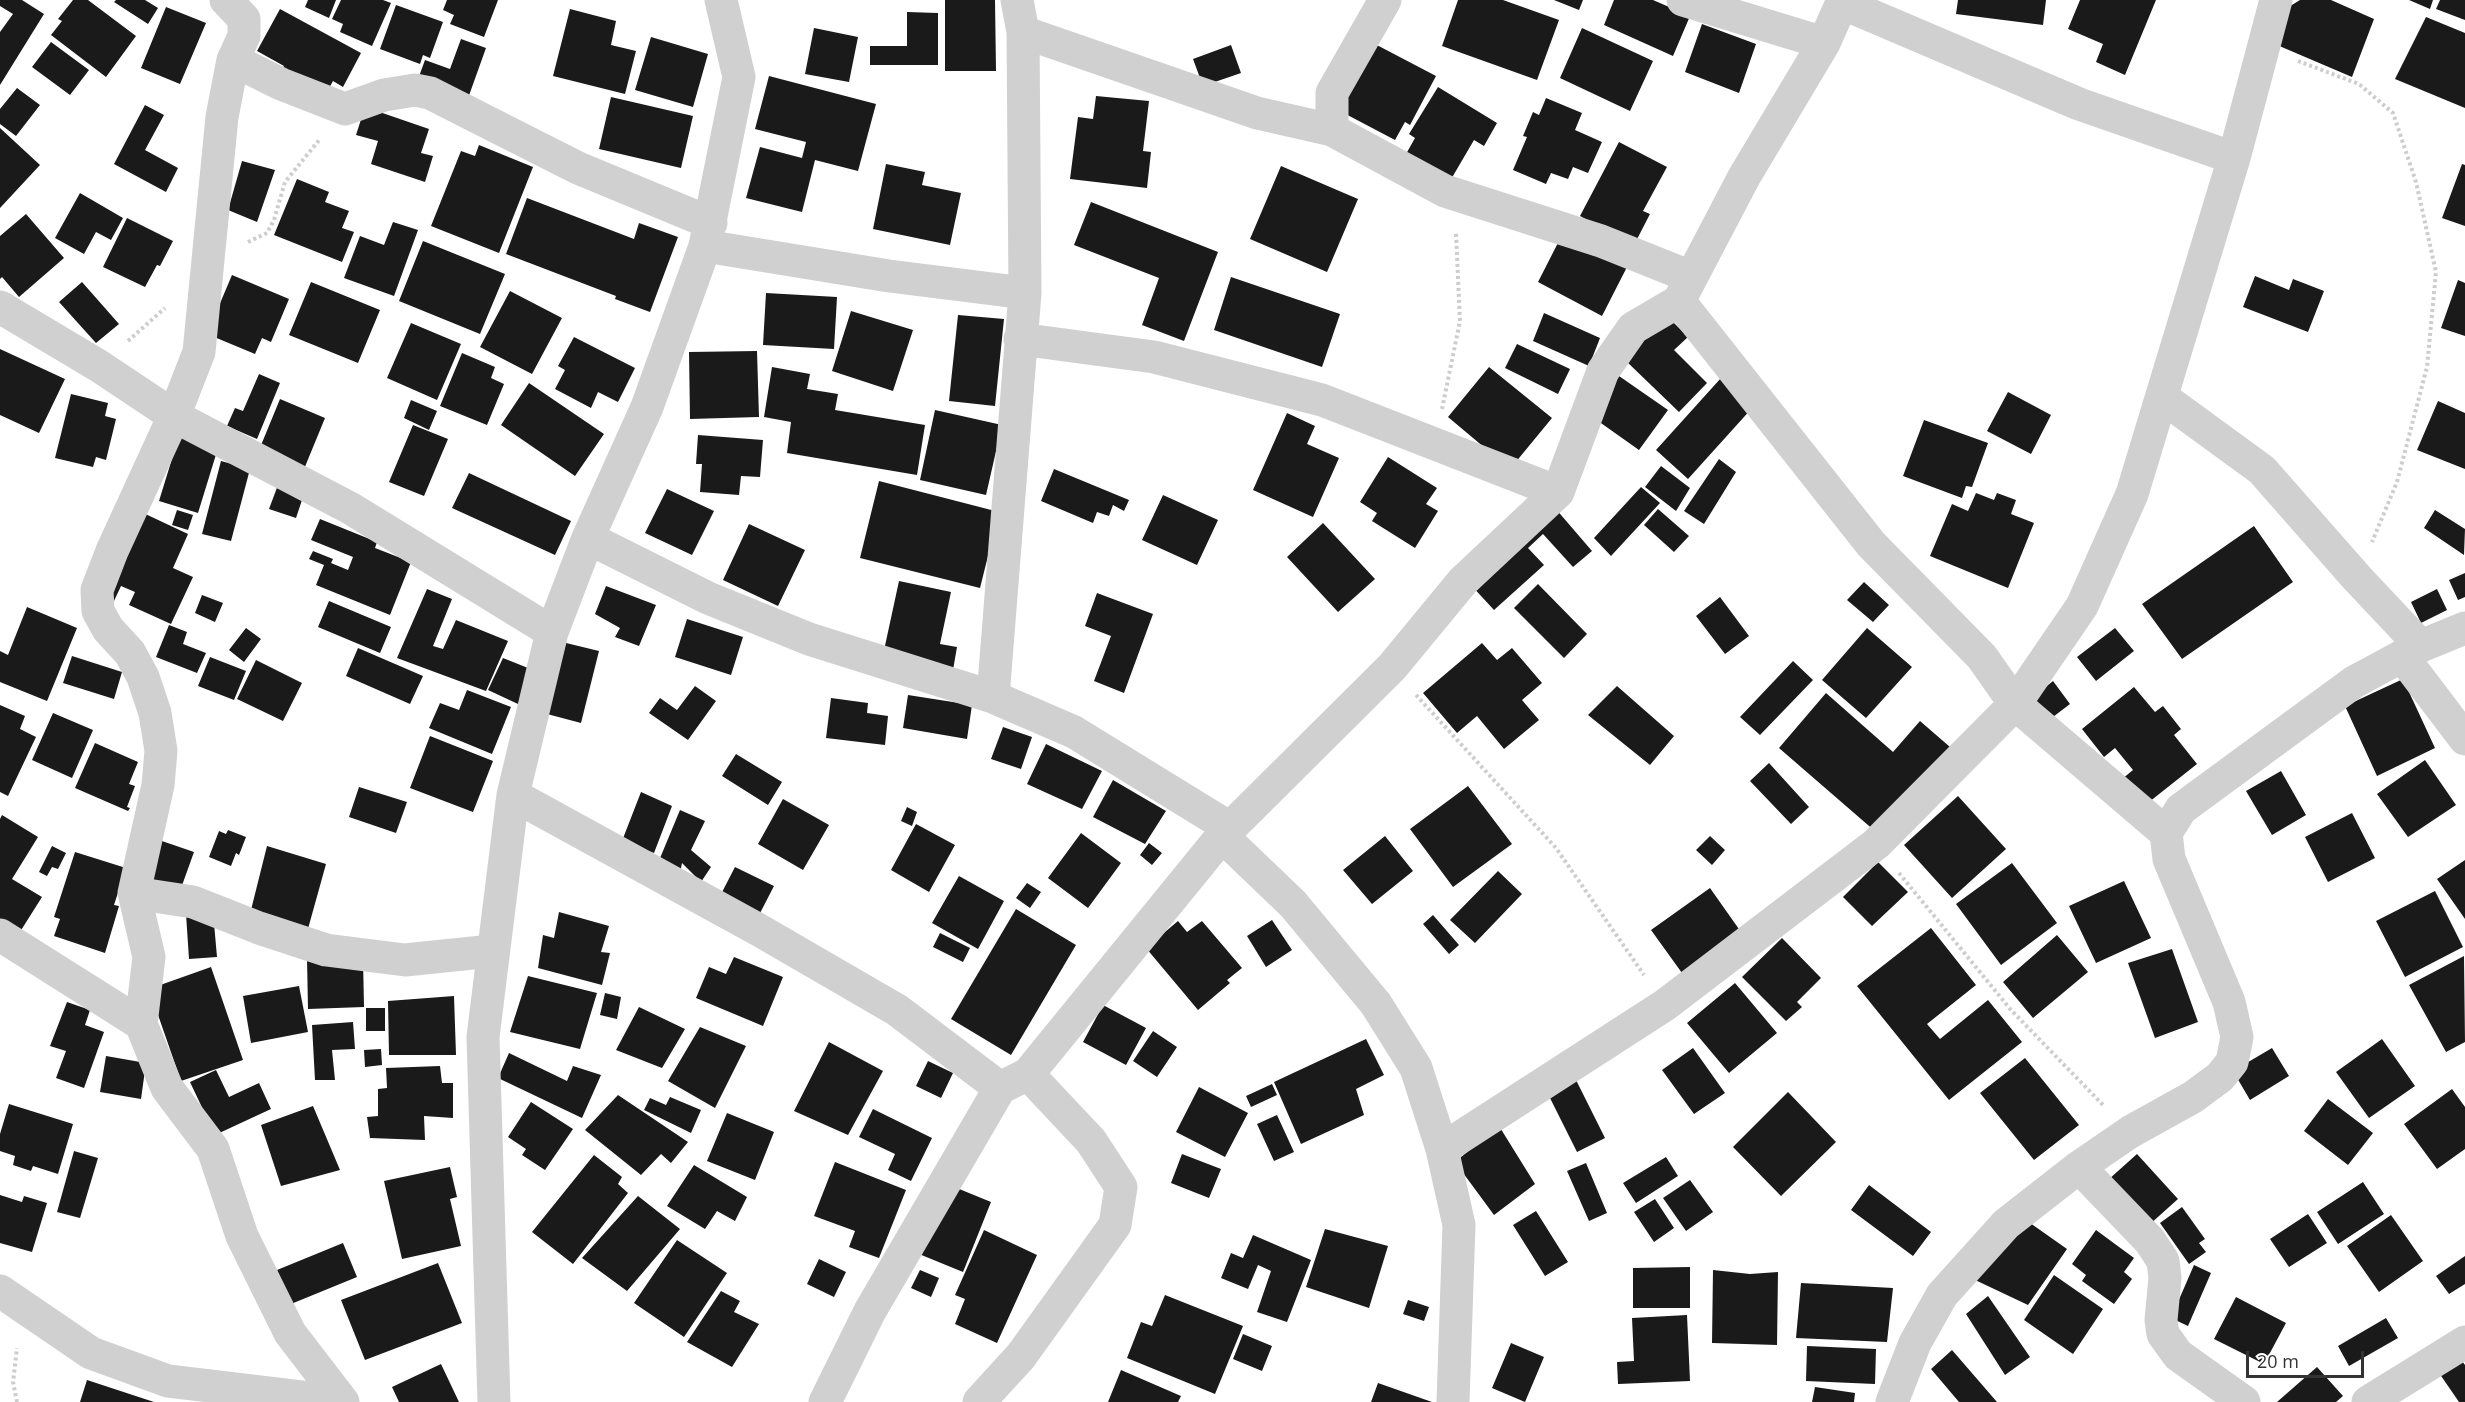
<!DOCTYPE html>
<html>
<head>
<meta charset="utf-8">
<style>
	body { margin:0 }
	#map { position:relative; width:2465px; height:1402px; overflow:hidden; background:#fff; font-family:"Open Sans",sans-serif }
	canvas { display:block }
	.scale { position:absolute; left:2246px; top:1351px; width:118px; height:27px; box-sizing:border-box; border:3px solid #333; border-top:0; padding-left:8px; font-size:18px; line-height:21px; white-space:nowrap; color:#333; -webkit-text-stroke:4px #fff; paint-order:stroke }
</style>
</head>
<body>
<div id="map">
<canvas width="2465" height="1402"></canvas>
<div class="scale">20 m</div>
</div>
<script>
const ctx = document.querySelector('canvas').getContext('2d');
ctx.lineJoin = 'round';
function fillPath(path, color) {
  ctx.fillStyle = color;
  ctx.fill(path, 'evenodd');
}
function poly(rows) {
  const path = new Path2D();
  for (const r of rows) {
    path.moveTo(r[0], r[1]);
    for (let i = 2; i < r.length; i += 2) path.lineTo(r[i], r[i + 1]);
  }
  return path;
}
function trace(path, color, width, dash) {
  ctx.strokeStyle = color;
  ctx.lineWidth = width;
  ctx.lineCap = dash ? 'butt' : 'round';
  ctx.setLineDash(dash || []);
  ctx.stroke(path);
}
fillPath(poly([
	[0,0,22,0,44,14,0,85,0,32,13,14,0,6],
	[73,0,88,0,136,36,106,77,51,35,62,21,58,19],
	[116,0,145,0,158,8,148,24,114,2],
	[308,0,336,0,329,18,305,7],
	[341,0,383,0,391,3,372,46,340,32,343,24,332,19],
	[447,0,498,0,484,37,450,24,454,15,443,10],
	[945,0,995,0,996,71,945,71],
	[1458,0,1503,0,1559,20,1537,80,1442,46],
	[1554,0,1583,0,1579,10],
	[1614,0,1653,0,1690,16,1673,56,1604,25],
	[1958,0,2046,0,2043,25,1956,14],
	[2080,0,2156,0,2125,75,2096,62,2103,44,2068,29],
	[2300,0,2331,0,2374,19,2352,77,2270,42,2287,8],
	[2409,0,2433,0,2430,9],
	[2440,0,2465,0,2465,20,2436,9],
	[396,5,443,22,430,58,423,55,420,64,380,49],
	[166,7,206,23,180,84,141,68],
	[280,9,361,53,343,87,333,81,328,90,279,75,284,66,257,51],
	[570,9,616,21,611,45,636,51,625,94,553,76],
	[907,12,938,13,938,65,870,65,870,46,907,46],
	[2426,17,2465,33,2465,108,2395,79],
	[1702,24,1756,44,1739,93,1685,72],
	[814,28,858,37,849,82,805,74],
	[1582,28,1653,61,1630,111,1560,78],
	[651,37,708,54,693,107,635,90],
	[461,39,486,48,467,101,417,82,425,60,450,69],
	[51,42,89,70,70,95,32,67],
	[1373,43,1436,76,1410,125,1405,122,1395,140,1338,110],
	[1231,45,1241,73,1203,86,1193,59],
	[769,76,876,104,858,171,815,160,802,212,746,198,760,147,802,158,806,142,755,129],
	[1438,87,1497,123,1484,146,1474,140,1450,181,1406,154,1415,138,1409,134],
	[17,88,40,105,16,136,0,124,0,109],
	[1096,96,1149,101,1143,151,1151,152,1147,188,1070,179,1078,117,1093,119],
	[611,97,693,116,681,168,599,149],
	[1546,98,1582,113,1575,130,1602,142,1588,173,1573,167,1568,179,1551,173,1546,184,1513,170,1527,137,1523,136,1533,112,1539,115],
	[145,105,164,115,145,150,178,168,166,192,114,164],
	[365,107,429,129,421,153,433,156,425,182,371,164,378,141,356,135],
	[0,128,40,165,0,208],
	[1619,142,1667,167,1643,211,1650,214,1634,245,1580,216],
	[479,145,533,167,499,253,431,226,461,151,475,156],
	[242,161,275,170,257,222,228,210],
	[886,164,925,172,922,185,961,193,950,245,873,229],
	[2462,164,2465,165,2465,226,2442,218],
	[1281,166,1358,199,1327,272,1250,239],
	[297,179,329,192,325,202,349,211,342,228,354,232,342,262,274,235],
	[80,193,123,218,111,240,96,232,84,254,55,238],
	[527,198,634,239,639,223,678,237,650,312,615,299,616,296,506,254],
	[1091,202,1218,252,1184,341,1142,325,1159,278,1074,245],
	[26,214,64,258,19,297,2,277,0,279,0,236],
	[127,218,173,241,160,266,157,265,145,287,103,267],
	[393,222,418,230,394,296,344,278,360,236,384,245],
	[1562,235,1627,267,1602,316,1538,282],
	[423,241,505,274,480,334,399,301],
	[232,275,289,299,271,342,262,338,255,354,207,334],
	[2255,276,2289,290,2293,279,2324,291,2308,332,2243,307],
	[1231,277,1340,314,1322,367,1214,330],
	[2458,280,2465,283,2465,336,2441,328],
	[82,282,119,324,96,343,59,302],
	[311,282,380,310,358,363,289,335],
	[510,291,562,318,532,374,480,347],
	[766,293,837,297,834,349,763,345],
	[851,311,913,330,893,391,832,371],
	[1544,313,1600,338,1589,366,1533,341],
	[958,315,1004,319,995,406,949,401],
	[1667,316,1688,337,1674,350,1707,383,1679,412,1625,360],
	[411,323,461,344,437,400,387,378],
	[574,337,635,368,618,402,598,392,591,408,555,389,565,370,558,366],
	[1517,344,1570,369,1558,394,1505,368],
	[0,349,65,379,39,433,0,415],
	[757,351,759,417,690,419,689,352],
	[462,353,495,367,491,378,504,384,487,425,440,406],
	[772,367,810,374,807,389,838,394,835,410,925,425,917,475,787,453,791,422,764,417],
	[1489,367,1552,418,1510,469,1448,417],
	[259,374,280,383,257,439,227,426,235,408,243,411],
	[1619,376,1668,410,1639,450,1591,416],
	[1721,378,1753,407,1688,479,1656,450],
	[529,383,604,434,575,476,501,425],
	[2008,392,2051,415,2031,454,1987,431],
	[71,394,108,403,105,416,116,419,106,460,96,457,93,467,55,458],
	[280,399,325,418,302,474,257,455],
	[411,400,437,411,429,430,404,418],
	[2438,401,2465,413,2465,469,2417,450],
	[935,410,1002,425,986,495,920,480],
	[1287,413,1315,426,1307,444,1339,458,1313,517,1253,490],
	[1924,420,1988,443,1972,487,1966,486,1962,498,1903,476],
	[413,425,448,439,424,496,389,482],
	[698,435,763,440,760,477,741,476,739,495,700,492,702,464,696,464],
	[179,436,218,448,198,513,159,501],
	[1388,457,1437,488,1426,504,1438,511,1415,548,1372,521,1377,513,1360,502],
	[1719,459,1736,472,1704,524,1684,511],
	[221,461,250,469,231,541,202,534],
	[1661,466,1690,488,1676,511,1645,487],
	[1054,469,1129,500,1124,511,1113,505,1109,516,1097,512,1093,523,1041,501],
	[469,473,571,521,555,555,452,508],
	[879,481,999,512,980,588,860,558],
	[278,485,304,494,296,518,269,509],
	[1641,487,1660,503,1611,556,1594,538],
	[667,489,714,511,692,555,645,533],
	[1976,493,1994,500,1997,493,2016,500,2011,514,2034,523,2008,588,1930,556,1952,504,1968,511],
	[1163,495,1218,520,1197,565,1142,540],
	[1555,508,1592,551,1573,567,1543,534,1528,548,1544,565,1494,610,1470,584],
	[1658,509,1689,536,1674,552,1644,525],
	[177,510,193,515,188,530,172,525],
	[2435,510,2465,529,2464,555,2424,528],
	[139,511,188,534,173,568,193,577,171,624,129,605,135,592,121,586,114,601,100,595],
	[320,519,377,542,375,548,411,562,390,615,316,585,324,565,309,559,313,551,333,559,331,563,348,570,353,557,311,540],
	[1323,523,1375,579,1338,612,1287,557],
	[749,524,805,550,778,606,723,580],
	[2254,526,2293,582,2182,659,2142,604],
	[2465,573,2465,597,2458,600,2449,580],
	[899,581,951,592,940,644,957,647,953,670,883,655],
	[1864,582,1889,605,1873,622,1847,600],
	[1538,584,1587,634,1564,658,1514,608],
	[606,586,656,605,639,646,615,637,620,628,595,614],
	[427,589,452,599,433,646,443,649,456,620,508,641,486,691,397,658],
	[2437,589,2447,610,2421,623,2411,602],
	[1097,593,1153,614,1124,693,1094,681,1111,636,1085,626],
	[202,595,223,603,215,622,195,613],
	[1720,597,1749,636,1725,654,1696,616],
	[329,601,391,627,380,653,318,627],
	[27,607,77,628,47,701,0,682,0,651,8,655],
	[687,619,743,637,731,675,675,657],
	[169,625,187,632,183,644,206,653,197,673,156,657],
	[246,628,261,639,244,662,229,650],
	[1867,628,1912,667,1866,718,1822,680],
	[2115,628,2134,651,2096,681,2077,657],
	[566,643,599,651,581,723,547,714],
	[1482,643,1497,660,1512,648,1542,683,1522,700,1539,720,1504,749,1477,716,1457,733,1423,693],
	[358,648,423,676,410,704,346,676],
	[72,656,122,672,114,699,63,683],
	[210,657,246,671,234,700,198,686],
	[503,658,533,670,518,704,488,690],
	[256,660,302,683,283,721,237,699],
	[1793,661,1813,680,1760,735,1740,717],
	[2403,679,2435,748,2377,776,2345,706],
	[2053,681,2070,704,2045,723,2028,701],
	[695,686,716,701,688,740,649,713,660,698,677,710],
	[1617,686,1674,736,1650,765,1588,715],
	[2134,687,2155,712,2163,706,2181,729,2174,735,2197,764,2144,806,2122,779,2133,770,2115,748,2104,757,2082,729],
	[467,690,511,707,492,754,429,728,440,703,459,710],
	[1826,693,1893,752,1920,721,1950,747,1876,832,1779,748],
	[908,695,972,705,967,739,903,728],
	[831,698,868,703,867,713,888,716,885,745,826,738],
	[0,705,25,716,20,729,36,737,8,796,0,792],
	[53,713,93,730,72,778,32,760],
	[1003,727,1032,737,1021,769,991,759],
	[430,736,493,761,473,812,410,788],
	[95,743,138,762,129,784,135,786,127,807,130,808,128,811,75,788],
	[1046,744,1102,771,1082,809,1027,784],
	[736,754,782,782,768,805,722,776],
	[2425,760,2456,805,2408,837,2377,794],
	[1769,763,1809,807,1791,824,1750,781],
	[2281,771,2306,815,2272,835,2246,791],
	[1113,780,1166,811,1145,844,1093,817],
	[1468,786,1512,844,1453,887,1410,829],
	[359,787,407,802,396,833,349,817],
	[641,792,672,806,654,853,622,841],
	[1958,796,2006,849,1952,898,1904,845],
	[783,799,829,825,803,870,758,844],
	[907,807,917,812,912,826,901,821],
	[680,810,705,821,691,850,711,867,701,882,682,863,680,873,658,863],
	[2352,813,2375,858,2328,882,2305,837],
	[2,815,38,837,12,879,42,897,18,935,0,924,0,819],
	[916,824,955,845,929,892,891,870],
	[228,830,246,837,239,855,236,853,231,866,209,857,219,831,226,834],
	[1081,833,1121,863,1088,908,1048,878],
	[1385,836,1413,871,1372,904,1343,870],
	[1710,836,1725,850,1712,865,1696,850],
	[159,840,194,852,180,891,145,879],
	[1149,843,1162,853,1152,865,1140,855],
	[52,846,66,853,58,869,52,867,47,876,39,872],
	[267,846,326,864,306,936,249,918],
	[75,852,126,868,114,905,119,906,105,953,54,936,60,919,54,917],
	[2465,860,2465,919,2437,879],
	[1878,862,1908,892,1872,926,1843,897],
	[2012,863,2057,923,2001,965,1956,904],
	[735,867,774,886,758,917,719,898],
	[1498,871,1522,894,1475,943,1450,920],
	[959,876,1004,901,978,949,932,923],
	[2124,881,2151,938,2096,963,2069,906],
	[1027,883,1041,892,1030,908,1016,898],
	[1710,888,1741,932,1682,973,1651,930],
	[2435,891,2463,947,2405,977,2376,921],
	[1016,909,1076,945,1011,1055,951,1019],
	[213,912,217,957,189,959,186,914],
	[559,912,609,926,601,952,610,953,602,985,538,968,543,935,554,938],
	[1433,915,1459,945,1449,954,1423,924],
	[1272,920,1292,950,1266,967,1247,936],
	[1178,921,1187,932,1202,921,1242,968,1227,980,1230,983,1198,1010,1146,948],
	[1931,928,1976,985,1927,1024,1940,1039,1988,1000,2022,1042,1949,1100,1857,986],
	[940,933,970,948,963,962,933,947],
	[2057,935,2088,972,2033,1018,2003,982],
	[1782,938,1821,978,1797,1002,1802,1007,1786,1021,1742,977],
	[2172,949,2198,1022,2155,1038,2128,963],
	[2464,956,2465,1042,2446,1052,2409,985],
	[734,957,783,977,763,1026,696,998,709,967,726,974],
	[307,958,363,958,364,1007,308,1009],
	[211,967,243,1060,181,1081,149,989],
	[528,976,597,993,580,1049,510,1032],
	[1735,983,1777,1033,1729,1073,1687,1023],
	[299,986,308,1032,251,1043,243,996],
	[605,993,621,997,617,1019,600,1015],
	[454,996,456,1055,389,1055,388,1001],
	[67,1002,90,1010,85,1025,104,1032,84,1088,56,1078,66,1051,50,1046],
	[1103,1005,1146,1028,1126,1065,1083,1042],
	[639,1007,685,1029,662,1068,616,1050],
	[366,1008,385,1008,385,1031,366,1031],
	[353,1022,355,1049,332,1050,335,1080,315,1080,312,1025],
	[700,1027,746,1046,715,1108,668,1081],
	[1153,1031,1177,1047,1157,1077,1133,1061],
	[1366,1039,1384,1075,1356,1089,1364,1115,1301,1144,1274,1082],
	[2382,1039,2415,1086,2369,1118,2336,1072],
	[829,1042,883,1071,848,1135,794,1111],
	[1693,1048,1725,1093,1694,1114,1662,1070],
	[2272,1048,2289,1076,2250,1100,2233,1071],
	[381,1049,382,1065,365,1067,364,1050],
	[509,1053,567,1081,573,1066,601,1075,582,1118,498,1078],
	[106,1056,146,1063,141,1099,100,1092],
	[2025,1058,2079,1125,2034,1160,1980,1093],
	[928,1061,953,1073,941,1098,916,1086],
	[440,1066,442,1083,453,1083,453,1118,424,1116,425,1140,370,1138,367,1117,378,1116,378,1089,387,1088,386,1068],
	[216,1070,229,1097,259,1083,271,1109,215,1135,190,1082],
	[1573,1074,1605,1138,1577,1152,1545,1088],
	[1272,1084,1277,1095,1251,1107,1246,1096],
	[1199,1087,1248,1113,1225,1157,1176,1132],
	[2452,1089,2465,1107,2465,1149,2437,1169,2404,1124],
	[1788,1092,1836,1142,1781,1196,1733,1147],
	[618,1095,688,1142,671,1163,661,1154,641,1175,585,1130],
	[670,1097,701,1110,691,1133,644,1110,650,1098,666,1105],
	[2328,1099,2373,1133,2348,1165,2304,1131],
	[531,1102,573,1129,545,1170,522,1155,526,1149,508,1137],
	[9,1104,73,1124,58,1174,33,1166,31,1171,13,1165,15,1156,0,1151,0,1134],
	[313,1106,340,1170,281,1186,261,1125],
	[873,1109,932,1138,911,1181,888,1170,895,1154,859,1137],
	[727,1113,774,1132,755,1180,707,1161],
	[1277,1115,1294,1152,1274,1161,1257,1124],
	[1499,1126,1535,1184,1494,1215,1455,1162],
	[74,1151,98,1158,80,1218,57,1212],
	[1182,1154,1221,1169,1209,1198,1171,1183],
	[2137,1154,2178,1199,2149,1225,2108,1180],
	[594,1155,622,1177,618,1184,628,1193,573,1264,532,1232],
	[1666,1157,1678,1176,1636,1203,1623,1183],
	[835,1162,906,1190,879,1258,849,1247,855,1231,814,1216],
	[1586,1163,1607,1213,1589,1221,1567,1171],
	[694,1165,747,1197,735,1221,717,1211,705,1229,667,1206],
	[450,1167,457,1197,450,1199,461,1246,402,1259,384,1181],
	[1690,1180,1713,1212,1686,1231,1663,1198],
	[2363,1182,2384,1214,2338,1244,2317,1212],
	[947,1184,991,1202,963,1272,919,1254],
	[1869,1185,1931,1232,1913,1256,1851,1210],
	[0,1195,22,1202,24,1196,47,1203,32,1252,0,1243],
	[638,1196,680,1229,627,1291,582,1258],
	[1655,1199,1674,1228,1654,1242,1634,1212],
	[2182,1207,2205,1239,2199,1243,2206,1252,2189,1264,2160,1223],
	[1536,1211,1568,1262,1545,1276,1513,1225],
	[2308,1214,2327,1243,2289,1267,2270,1239],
	[2391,1215,2423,1261,2379,1292,2347,1246],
	[2023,1218,2067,1249,2028,1305,1973,1279],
	[1325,1229,1388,1246,1369,1308,1306,1287],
	[984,1230,1037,1255,997,1343,955,1324,965,1299,955,1295],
	[2096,1230,2134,1258,2124,1272,2132,1279,2114,1304,2082,1281,2086,1275,2072,1264],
	[1253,1235,1311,1260,1287,1322,1257,1312,1271,1271,1258,1265,1248,1289,1221,1278,1231,1253,1243,1258],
	[677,1240,727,1273,684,1337,634,1303],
	[343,1243,357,1277,291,1304,277,1270],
	[2465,1256,2465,1284,2449,1294,2436,1276],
	[819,1259,846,1272,834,1297,807,1284],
	[438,1263,462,1323,365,1360,341,1300],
	[2194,1265,2211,1273,2188,1326,2171,1318],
	[1690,1267,1690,1308,1633,1308,1633,1268],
	[920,1270,939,1278,931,1297,911,1288],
	[1713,1270,1750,1274,1778,1272,1777,1345,1712,1343],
	[2054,1275,2103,1309,2073,1354,2024,1320],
	[1801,1283,1893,1288,1887,1342,1796,1338],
	[721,1291,740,1301,734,1312,759,1324,732,1367,687,1342],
	[1165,1295,1243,1326,1215,1394,1127,1358,1141,1322,1152,1326],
	[1988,1296,2030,1357,2005,1375,1966,1314],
	[2236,1297,2286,1323,2264,1364,2214,1339],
	[1408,1300,1429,1307,1424,1321,1403,1314],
	[1687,1315,1690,1381,1618,1384,1617,1362,1634,1361,1632,1318],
	[2386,1318,2398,1338,2349,1366,2338,1346],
	[1243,1334,1272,1346,1262,1371,1233,1359],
	[1511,1343,1544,1357,1525,1402,1492,1388],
	[1807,1346,1876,1349,1875,1384,1806,1381],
	[1952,1350,1997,1402,1959,1402,1931,1369],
	[2458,1356,2465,1365,2465,1402,2459,1402,2437,1370],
	[441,1364,459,1402,399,1402,392,1387],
	[2317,1367,2343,1396,2336,1402,2277,1402],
	[1121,1370,1181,1396,1178,1402,1108,1402],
	[87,1380,154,1402,80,1402],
	[1378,1383,1432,1402,1371,1402],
	[1815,1387,1855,1393,1854,1402,1812,1402]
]), '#1a1a1a');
trace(poly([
	[2298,61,2359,84,2393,113,2416,182,2436,272,2427,367,2397,482,2372,542],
	[248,242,267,233,274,220,285,182,320,139],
	[128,341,165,308],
	[1442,409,1460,321,1456,233],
	[1416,695,1556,848,1644,975],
	[1899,873,2011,1010,2104,1106],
	[17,1402,13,1382,17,1348]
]), '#cdcdcd', 4, [3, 3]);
trace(poly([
	[226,0,244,19,244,36,233,60,222,117,199,352,174,416,112,551,97,590,98,611,108,629,130,653,143,677,155,713,161,751,158,785,134,893,149,957,141,1024,167,1088,213,1149,242,1236,290,1333,343,1402],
	[1683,0,1824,43],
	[1842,3,2079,104,2234,158],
	[1023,32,1257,113,1332,130,1445,191,1601,241,1691,277],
	[233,60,281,84,345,109,384,95,415,90,430,93,578,168,711,223],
	[1332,130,1332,93,1385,0],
	[705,246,889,276,1025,293],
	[1679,301,1871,544,1982,657,2015,704,2166,833],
	[0,307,99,366,174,416,350,508,552,632],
	[1020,339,1154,357,1322,400,1558,492],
	[2162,397,2262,470,2357,578,2421,646],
	[588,538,708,598,809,639,993,697,1074,732,1230,828],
	[2402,656,2465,739],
	[993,697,1025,293,1023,32,1017,0],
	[513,795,759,930,897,1010,1000,1088],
	[1222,836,1293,904,1376,1004,1416,1068,1442,1149,1459,1225,1453,1402],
	[134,893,193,902,259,928,326,950,405,960,492,951],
	[0,935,141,1024],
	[1442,1149,1665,1005,1876,844,2015,704,2082,606,2132,494,2234,158,2276,0],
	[2079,1167,2150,1241,2163,1261,2165,1278,2161,1320,2163,1334,2178,1355,2244,1402],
	[0,1291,91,1353,168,1381,343,1402],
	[494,1402,483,1037,513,795,552,632,588,538,647,407,705,246,739,77,721,0],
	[825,1402,870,1311,1000,1088,1028,1074,1222,836,1392,667,1463,581,1558,492,1603,371,1633,328,1679,301,1744,177,1824,43,1843,0],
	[979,1402,1021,1356,1115,1225,1121,1187,1091,1141,1028,1074],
	[1892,1402,1915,1343,1942,1295,2006,1224,2079,1167,2130,1132,2193,1097,2220,1077,2232,1062,2237,1037,2229,1002,2169,859,2166,833,2181,809,2354,682,2421,646,2465,628],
	[2368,1402,2465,1342]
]), '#d0d0d0', 33);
</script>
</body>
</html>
